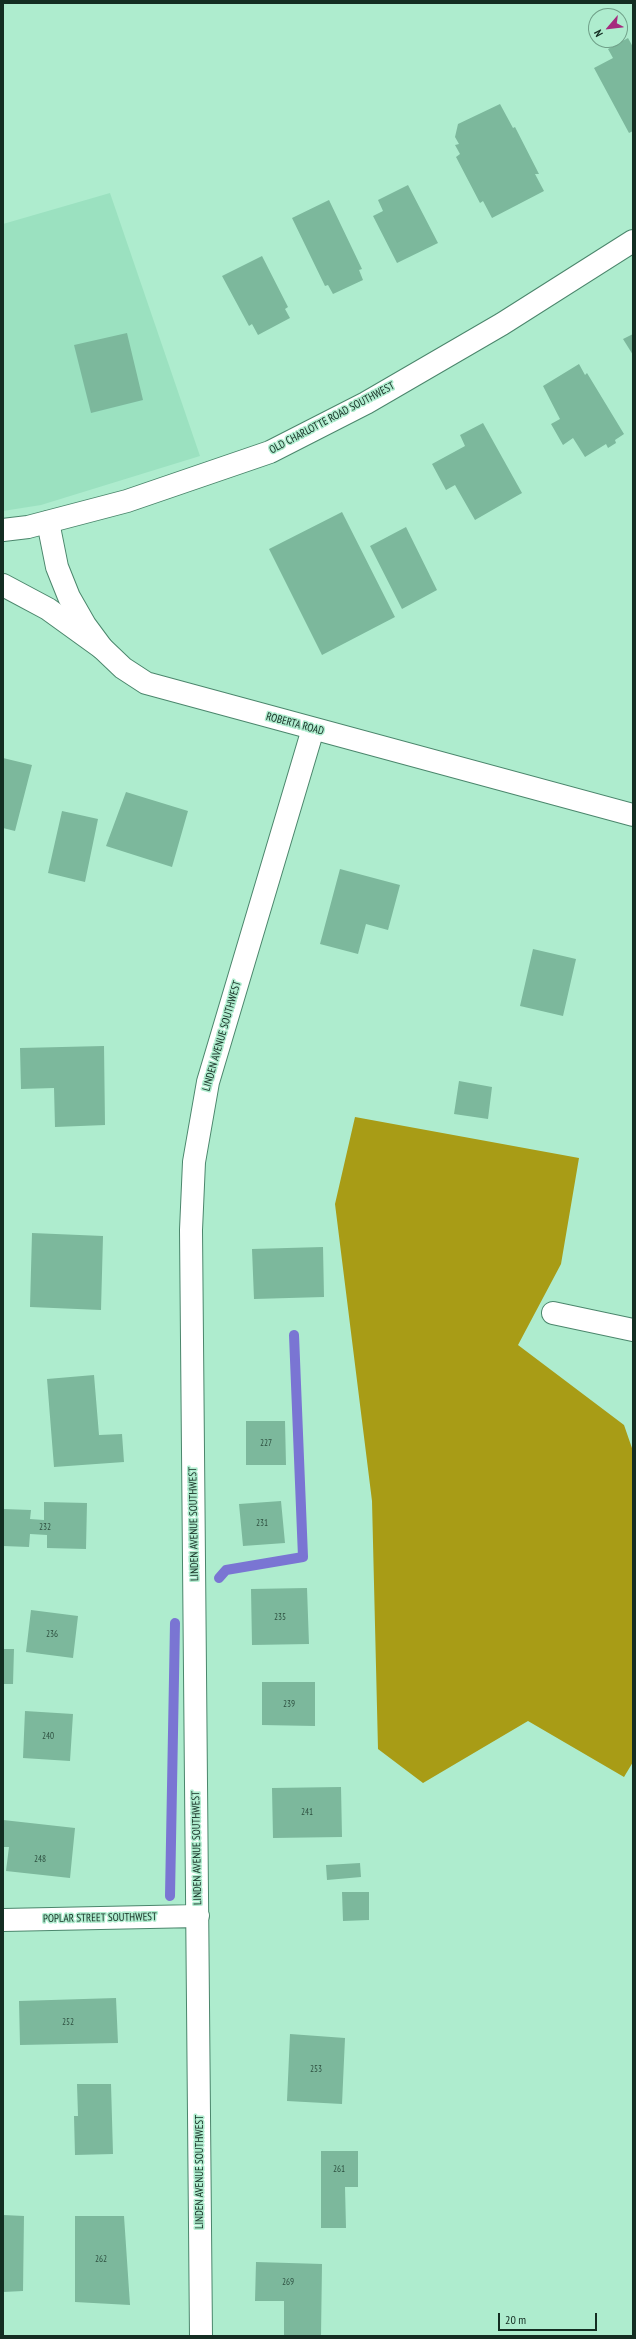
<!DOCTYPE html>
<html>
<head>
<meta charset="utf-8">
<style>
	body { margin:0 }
	#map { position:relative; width:636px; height:2339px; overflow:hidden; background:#aeecce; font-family:"PT Sans Narrow",sans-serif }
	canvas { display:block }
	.frame { position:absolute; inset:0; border:4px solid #142d22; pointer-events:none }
	.north { position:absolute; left:588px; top:8px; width:40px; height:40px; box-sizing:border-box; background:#aeecce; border:1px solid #70a089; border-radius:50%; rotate:242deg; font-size:11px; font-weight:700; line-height:16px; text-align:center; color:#142d22 }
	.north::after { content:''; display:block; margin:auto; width:14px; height:18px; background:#a52a7e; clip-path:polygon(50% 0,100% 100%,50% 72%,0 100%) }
	.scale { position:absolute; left:498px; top:2313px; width:99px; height:18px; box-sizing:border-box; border:2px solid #142d22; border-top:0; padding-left:5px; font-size:12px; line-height:14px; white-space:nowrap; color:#142d22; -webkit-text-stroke:3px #aeecce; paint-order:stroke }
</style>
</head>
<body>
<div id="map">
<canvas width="636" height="2339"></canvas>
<div class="frame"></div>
<div class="north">N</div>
<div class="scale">20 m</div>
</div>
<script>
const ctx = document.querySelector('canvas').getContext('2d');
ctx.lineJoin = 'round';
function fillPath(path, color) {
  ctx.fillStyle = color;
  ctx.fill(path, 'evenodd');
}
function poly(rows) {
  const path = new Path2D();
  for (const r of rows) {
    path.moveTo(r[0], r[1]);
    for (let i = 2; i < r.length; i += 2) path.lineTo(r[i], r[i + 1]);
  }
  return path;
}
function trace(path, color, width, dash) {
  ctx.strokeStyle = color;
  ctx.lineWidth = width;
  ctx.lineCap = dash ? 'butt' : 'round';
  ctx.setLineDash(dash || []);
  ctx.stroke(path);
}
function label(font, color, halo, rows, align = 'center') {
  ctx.font = font + ' "PT Sans Narrow",sans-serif';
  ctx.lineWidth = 3;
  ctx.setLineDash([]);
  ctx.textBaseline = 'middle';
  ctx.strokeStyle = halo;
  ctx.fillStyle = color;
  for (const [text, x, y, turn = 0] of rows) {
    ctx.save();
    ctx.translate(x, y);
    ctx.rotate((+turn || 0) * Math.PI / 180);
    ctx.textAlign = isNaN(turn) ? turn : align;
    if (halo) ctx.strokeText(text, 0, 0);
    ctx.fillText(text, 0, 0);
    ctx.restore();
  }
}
fillPath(poly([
	[110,193,200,456,41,505,3,511,3,224]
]), '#9be1c0');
fillPath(poly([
	[355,1117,579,1158,561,1264,518,1345,624,1425,633,1451,633,1762,624,1777,528,1721,423,1783,378,1749,372,1501,335,1204]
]), '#a89c16');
trace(poly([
	[219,1578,226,1570,303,1557,294,1335],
	[170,1896,175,1623]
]), '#7a75d3', 10);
fillPath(poly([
	[628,38,633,47,633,131,629,133,594,68,613,58,608,49],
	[500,104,513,128,515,127,539,174,535,174,544,191,492,218,483,201,480,203,456,157,460,154,455,145,459,144,455,137,458,124],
	[408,185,438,243,397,263,373,216,383,211,378,200],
	[329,200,362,269,359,270,363,280,333,294,328,285,325,286,292,218],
	[262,256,288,307,285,309,290,318,258,335,252,324,249,326,222,276],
	[127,333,143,400,91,413,74,345],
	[633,334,633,355,623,339],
	[579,364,585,375,587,373,624,434,615,440,616,443,608,448,606,444,585,457,573,438,563,445,551,424,560,419,543,386],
	[483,423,522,493,475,520,455,485,446,490,432,464,465,446,460,435],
	[342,512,395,617,322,655,269,549],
	[406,527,437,590,402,609,370,546],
	[3,758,32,765,15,831,3,828],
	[126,792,188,811,172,867,106,846],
	[62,811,98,819,85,882,48,873],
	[340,869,400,885,388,930,366,924,358,954,320,944],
	[533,949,576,959,563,1016,520,1006],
	[104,1046,105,1125,55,1127,54,1088,21,1089,20,1048],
	[459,1081,492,1087,488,1119,454,1114],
	[32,1233,103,1236,101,1310,30,1307],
	[323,1247,324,1297,254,1299,252,1249],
	[94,1375,99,1435,122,1434,124,1462,54,1467,47,1379],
	[246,1421,285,1421,286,1465,246,1465],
	[281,1501,285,1543,243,1546,239,1504],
	[44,1502,87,1503,86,1549,47,1548,47,1535,30,1534,29,1547,3,1546,3,1509,31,1510,30,1519,44,1520],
	[307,1588,309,1644,252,1645,251,1589],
	[31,1610,78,1616,73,1658,26,1652],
	[3,1649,14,1649,13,1684,3,1684],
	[262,1682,315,1682,315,1726,262,1725],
	[25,1711,73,1714,70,1761,23,1758],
	[341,1787,342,1837,273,1838,272,1788],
	[3,1820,75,1828,70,1878,6,1871,9,1847,3,1847],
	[360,1863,361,1877,327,1880,326,1865],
	[342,1892,369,1892,369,1920,343,1921],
	[116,1998,118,2043,20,2045,19,2001],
	[290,2034,345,2038,342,2104,287,2101],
	[77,2084,111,2084,113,2154,75,2155,74,2116,78,2116],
	[321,2151,358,2151,358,2187,345,2187,346,2228,321,2228],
	[3,2215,24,2216,23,2291,3,2292],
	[75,2216,124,2216,130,2305,75,2302],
	[256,2262,322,2264,321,2336,284,2335,284,2301,255,2301]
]), '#7cb89c');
const minor = poly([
	[553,1313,633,1330],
	[3,1920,198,1916],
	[201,2336,191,1230,194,1162,208,1082,313,729]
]);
const tertiary = poly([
	[48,522,57,567,69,597,85,625,102,648,123,668,146,683,633,815]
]);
const secondary = poly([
	[3,530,28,527,127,501,270,452,366,403,502,324,633,241],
	[3,585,48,609,102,648]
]);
trace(minor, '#4b866c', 24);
trace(tertiary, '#4b866c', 24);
trace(secondary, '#4b866c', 24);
trace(minor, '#fff', 22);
trace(tertiary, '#fff', 22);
trace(secondary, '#fff', 22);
label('9px', '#2e5040', null, [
	["227",266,1443],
	["231",262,1523],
	["232",45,1527],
	["235",280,1617],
	["236",52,1634],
	["239",289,1704],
	["240",48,1736],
	["241",307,1812],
	["248",40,1859],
	["252",68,2022],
	["253",316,2069],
	["261",339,2169],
	["262",101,2259],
	["269",288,2282]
]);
label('11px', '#142d22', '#aeecce', [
	["OLD CHARLOTTE ROAD SOUTHWEST",332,418,-28],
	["ROBERTA ROAD",295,724,15],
	["LINDEN AVENUE SOUTHWEST",222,1036,-74],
	["LINDEN AVENUE SOUTHWEST",194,1524,-91],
	["LINDEN AVENUE SOUTHWEST",197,1848,-91],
	["POPLAR STREET SOUTHWEST",100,1918,-1],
	["LINDEN AVENUE SOUTHWEST",200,2172,-90]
]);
</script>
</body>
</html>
